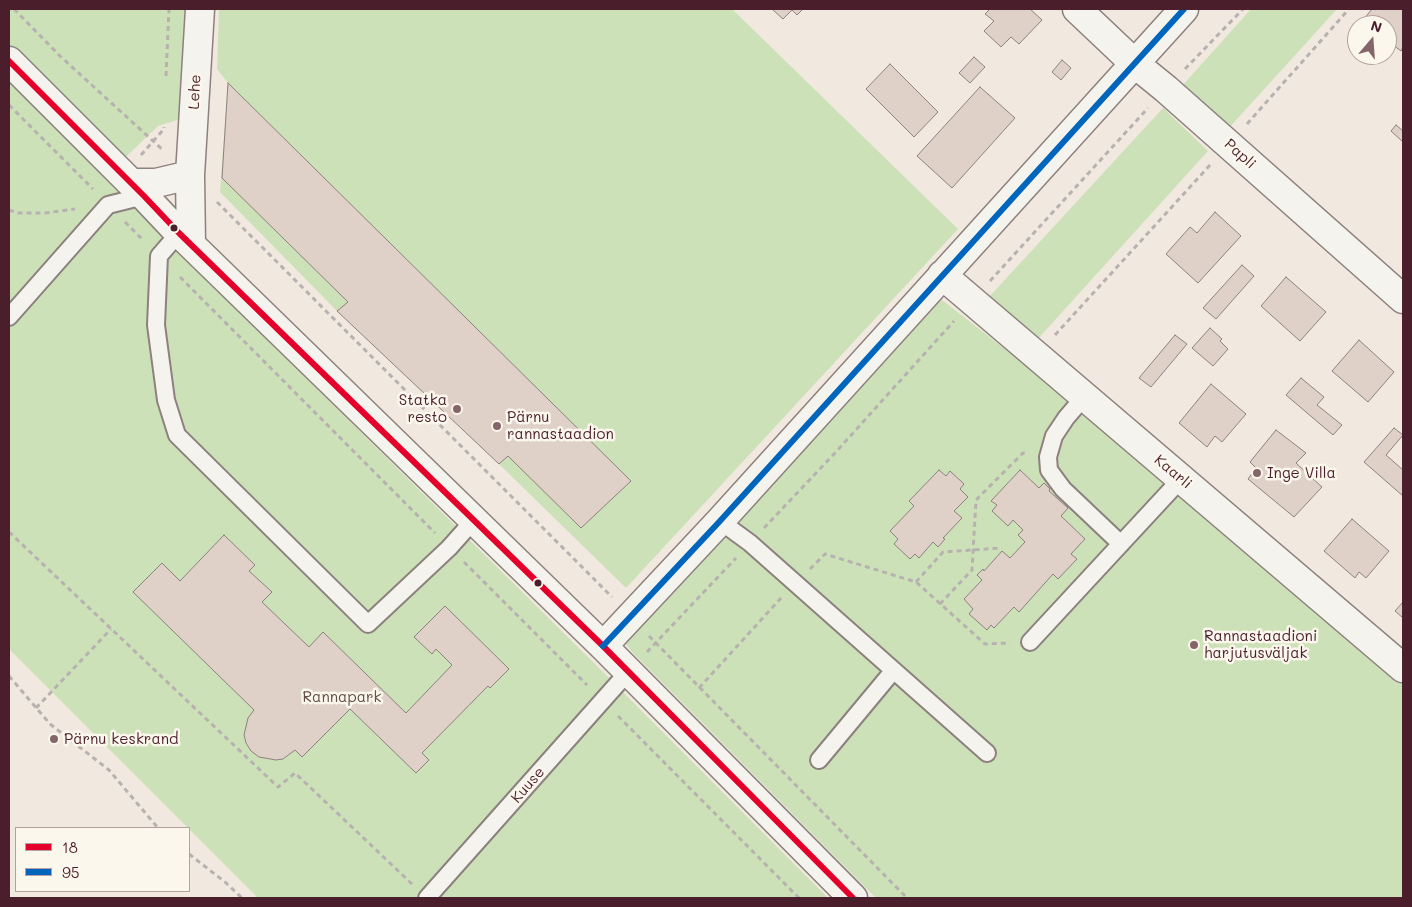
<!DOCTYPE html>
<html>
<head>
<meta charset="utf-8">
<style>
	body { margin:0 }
	#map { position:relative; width:1412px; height:907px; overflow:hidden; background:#f1e8df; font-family:Mali,sans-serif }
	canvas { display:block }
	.frame { position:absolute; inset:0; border:10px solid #4a1f2b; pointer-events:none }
	.legend { position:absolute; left:15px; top:827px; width:175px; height:65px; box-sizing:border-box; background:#fbf7ec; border:1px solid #b4a19f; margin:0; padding:6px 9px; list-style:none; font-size:15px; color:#4a1f2b }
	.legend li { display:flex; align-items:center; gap:10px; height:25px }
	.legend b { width:25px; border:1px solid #b4a19f }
	.north { position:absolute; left:1347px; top:15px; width:50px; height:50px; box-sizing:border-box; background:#fbf7ec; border:1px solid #b4a19f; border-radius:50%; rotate:18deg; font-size:14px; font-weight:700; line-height:20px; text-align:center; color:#4a1f2b }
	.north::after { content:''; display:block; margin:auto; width:18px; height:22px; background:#84656a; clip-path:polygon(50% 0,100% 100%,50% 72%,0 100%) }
</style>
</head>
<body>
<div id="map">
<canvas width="1412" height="907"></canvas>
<div class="frame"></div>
<ul class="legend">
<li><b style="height:6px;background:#e4002b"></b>18</li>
<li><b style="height:6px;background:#0065bd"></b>95</li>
</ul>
<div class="north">N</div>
</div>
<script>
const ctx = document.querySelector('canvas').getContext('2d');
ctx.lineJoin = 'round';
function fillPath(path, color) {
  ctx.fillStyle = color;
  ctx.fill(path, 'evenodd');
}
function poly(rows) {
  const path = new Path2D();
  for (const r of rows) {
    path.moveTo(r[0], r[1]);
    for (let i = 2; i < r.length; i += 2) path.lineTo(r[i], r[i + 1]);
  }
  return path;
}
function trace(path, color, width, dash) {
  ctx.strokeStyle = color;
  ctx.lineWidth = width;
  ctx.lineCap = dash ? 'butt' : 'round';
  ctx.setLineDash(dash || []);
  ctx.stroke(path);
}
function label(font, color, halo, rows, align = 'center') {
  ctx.font = font + ' Mali,sans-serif';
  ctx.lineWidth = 5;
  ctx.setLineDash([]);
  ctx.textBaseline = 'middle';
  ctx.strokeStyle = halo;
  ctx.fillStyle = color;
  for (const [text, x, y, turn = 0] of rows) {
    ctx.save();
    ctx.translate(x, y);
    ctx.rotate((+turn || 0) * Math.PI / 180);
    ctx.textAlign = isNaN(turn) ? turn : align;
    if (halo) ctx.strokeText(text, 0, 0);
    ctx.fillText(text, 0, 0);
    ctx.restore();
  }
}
fillPath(poly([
	[9,9,189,9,184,118,158,126,104,178,597,666,828,898,258,898,9,649],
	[219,9,732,9,958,229,626,588,499,464,337,311,220,192,228,83,217,69],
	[1251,9,1337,9,1228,129,1182,86],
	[1163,108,1208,151,1036,341,989,297],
	[942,300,1054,387,1403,681,1403,898,876,898,632,652,626,644,627,637,919,315]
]), '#cde1b9');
const building = poly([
	[772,9,803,9,797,15,792,10,783,19,772,9],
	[990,9,1030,9,1042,20,1019,44,1011,37,1001,47,984,31,994,21,985,14,990,9],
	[1372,9,1403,9,1403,47,1401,51,1393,45,1388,52,1387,51,1387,25,1371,25,1364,19,1372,9],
	[974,57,985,67,970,83,959,73,974,57],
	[1062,60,1071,68,1061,80,1052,72,1062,60],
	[890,64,938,112,914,137,866,89,890,64],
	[228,83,631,481,581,528,508,456,499,464,337,311,348,302,222,178,228,83],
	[980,87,1015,118,952,188,917,156,980,87],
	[1396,125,1403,131,1403,142,1391,131,1396,125],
	[1215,212,1241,236,1198,283,1166,254,1190,227,1197,233,1215,212],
	[1242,265,1254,276,1216,319,1203,308,1242,265],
	[1286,277,1326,312,1300,341,1261,306,1286,277],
	[1210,328,1222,339,1220,341,1228,349,1213,366,1192,348,1210,328],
	[1175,335,1187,344,1151,387,1139,378,1175,335],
	[1359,340,1394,372,1368,402,1332,371,1359,340],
	[1301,378,1324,397,1317,405,1342,425,1333,435,1286,395,1301,378],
	[1211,384,1246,414,1222,442,1215,436,1207,447,1179,423,1211,384],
	[1394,428,1403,435,1386,455,1403,470,1403,496,1364,462,1394,428],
	[1276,430,1306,453,1296,463,1322,487,1294,517,1248,479,1256,468,1250,462,1276,430],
	[939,470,946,476,950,471,964,484,960,489,968,497,954,511,962,518,943,538,945,539,938,547,933,542,919,558,915,554,910,559,894,544,898,539,890,531,914,506,909,501,939,470],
	[1020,470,1039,488,1044,483,1050,489,1049,491,1068,508,1061,516,1085,539,1071,554,1077,559,1058,579,1053,574,1019,612,1014,607,994,628,991,625,987,630,969,614,973,609,964,599,982,580,977,575,983,569,984,571,1002,551,1010,558,1025,542,1018,535,1023,530,1013,520,1008,526,992,511,997,505,991,501,1020,470],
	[1352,519,1389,551,1366,578,1359,572,1355,578,1324,551,1352,519],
	[224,535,255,565,249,571,272,592,262,602,309,647,323,632,406,713,452,665,436,649,432,654,414,637,445,606,509,669,490,688,488,686,422,753,429,760,416,773,350,709,302,757,295,750,283,759,276,760,259,757,251,751,246,743,244,735,248,718,254,710,133,592,162,563,180,581,224,535],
	[1403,602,1403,618,1395,611,1403,602]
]);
fillPath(building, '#dfd1c7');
trace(building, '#8d817f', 1);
const lane = poly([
	[179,233,159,256,156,325,166,400,177,435,368,624,449,548,474,520],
	[9,317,108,205,144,196],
	[1084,397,1066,418,1054,436,1048,457,1049,470,1063,489,1121,544],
	[720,521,750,543,987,753],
	[1030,642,1181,479],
	[819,760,893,671],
	[427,898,628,672]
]);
const street = poly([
	[1077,9,1134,63,1166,89,1403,299],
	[9,61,144,196,179,233,603,646,853,898],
	[131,183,156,183,190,175],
	[191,244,190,175,200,9],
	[942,275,1403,668],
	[603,646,720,521,1184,9]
]);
trace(lane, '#8d817f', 20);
trace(street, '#8d817f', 31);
trace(poly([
	[14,9,60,56,164,151],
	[1185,69,1243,9],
	[166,76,169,9],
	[9,105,93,189],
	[1247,124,1349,9],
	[141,155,164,129,164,127],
	[217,202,612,597],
	[9,210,18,213,45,213,75,209],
	[125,222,144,241],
	[180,277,435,533],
	[990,281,1148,108],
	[1055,335,1211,164],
	[764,528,835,453,954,321],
	[9,532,278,787,295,773,412,884],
	[464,562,587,685],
	[810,569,825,554,916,582,985,644,1010,643],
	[916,582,943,552,1000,548],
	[940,604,972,570,976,500,1023,453,1026,454],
	[649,636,907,898],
	[647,652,736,558],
	[9,676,50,724,109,770,158,828],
	[699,688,781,598],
	[36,708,111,629],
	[618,716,799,898],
	[189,854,225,882,242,898]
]), '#b7b1af', 3, [5, 4]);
trace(lane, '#f5f3ee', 16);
trace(street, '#f5f3ee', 28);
trace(poly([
	[9,61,144,196,179,233,603,646,853,898]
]), '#e4002b', 6);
trace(poly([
	[603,646,720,521,1184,9]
]), '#0065bd', 6);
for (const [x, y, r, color] of [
	[174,228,4.5,"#4a1f2b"],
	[457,409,5,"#84656a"],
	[497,426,5,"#84656a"],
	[1257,473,5,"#84656a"],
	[538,583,4.5,"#4a1f2b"],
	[1194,645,5,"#84656a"],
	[54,739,5,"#84656a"]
]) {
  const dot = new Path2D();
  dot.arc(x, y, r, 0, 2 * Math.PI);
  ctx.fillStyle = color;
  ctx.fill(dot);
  trace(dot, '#fbf7ec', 2);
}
label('15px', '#4a1f2b', '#fbf7ec', [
	["Lehe",195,92,-87],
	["Papli",1240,154,42],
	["Kaarli",1173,472,40],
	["Kuuse",528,785,-49]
]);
label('15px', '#4a1f2b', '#fbf7ec', [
	["Statka",447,400,"right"],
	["resto",447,417,"right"],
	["Pärnu",507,417],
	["rannastaadion",507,434],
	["Inge Villa",1267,473],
	["Rannastaadioni",1204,636],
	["harjutusväljak",1204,653],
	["Pärnu keskrand",64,739]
], 'left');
label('15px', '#634e47', '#fbf7ec', [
	["Rannapark",342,697]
]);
</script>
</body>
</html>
